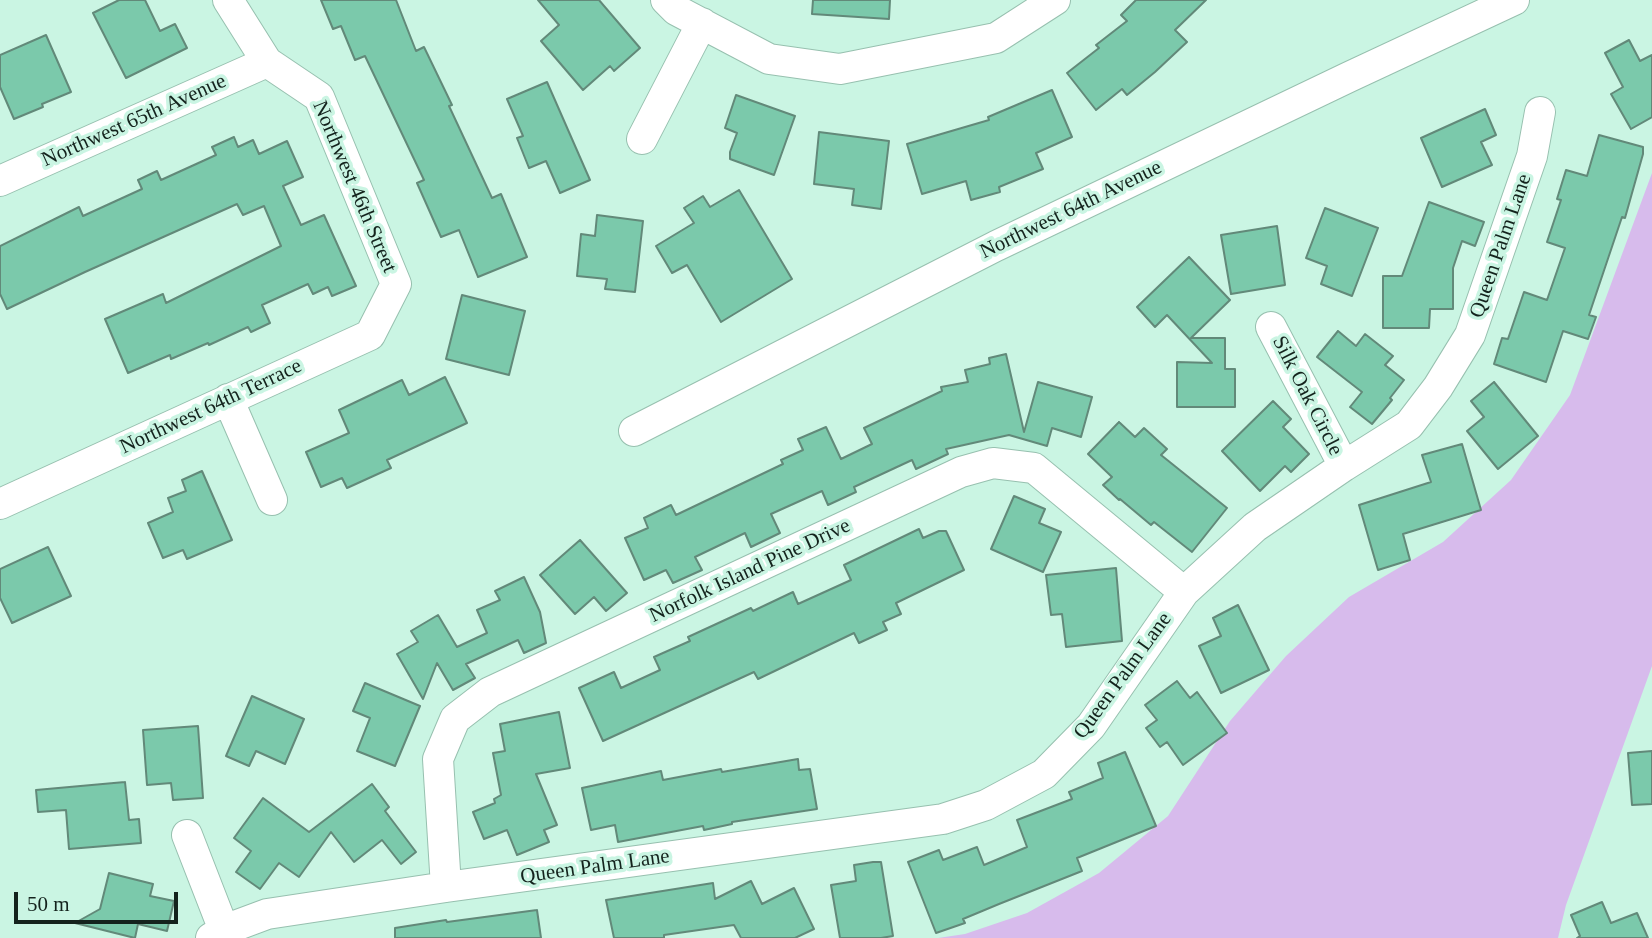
<!DOCTYPE html>
<html>
<head>
<meta charset="utf-8">
<style>
	body { margin:0 }
	#map { position:relative; width:1652px; height:938px; overflow:hidden; background:#caf5e3; font-family:Georgia,serif }
	canvas { display:block }
	.scale { position:absolute; left:14px; top:892px; width:164px; height:32px; box-sizing:border-box; border:4px solid #14231d; border-top:0; padding-left:9px; font-size:21px; line-height:24px; white-space:nowrap; color:#14231d; -webkit-text-stroke:5px #caf5e3; paint-order:stroke }
</style>
</head>
<body>
<div id="map">
<canvas width="1652" height="938"></canvas>
<div class="scale">50 m</div>
</div>
<script>
const ctx = document.querySelector('canvas').getContext('2d');
ctx.lineJoin = 'round';
function fillPath(path, color) {
  ctx.fillStyle = color;
  ctx.fill(path, 'evenodd');
}
function poly(rows) {
  const path = new Path2D();
  for (const r of rows) {
    path.moveTo(r[0], r[1]);
    for (let i = 2; i < r.length; i += 2) path.lineTo(r[i], r[i + 1]);
  }
  return path;
}
function trace(path, color, width, dash) {
  ctx.strokeStyle = color;
  ctx.lineWidth = width;
  ctx.lineCap = dash ? 'butt' : 'round';
  ctx.setLineDash(dash || []);
  ctx.stroke(path);
}
function label(font, color, halo, rows, align = 'center') {
  ctx.font = font + ' Georgia,serif';
  ctx.lineWidth = 7;
  ctx.setLineDash([]);
  ctx.textBaseline = 'middle';
  ctx.strokeStyle = halo;
  ctx.fillStyle = color;
  for (const [text, x, y, turn = 0] of rows) {
    ctx.save();
    ctx.translate(x, y);
    ctx.rotate((+turn || 0) * Math.PI / 180);
    ctx.textAlign = isNaN(turn) ? turn : align;
    if (halo) ctx.strokeText(text, 0, 0);
    ctx.fillText(text, 0, 0);
    ctx.restore();
  }
}
fillPath(poly([
	[1652,173,1652,666,1566,905,1558,938,938,938,965,934,1027,913,1099,873,1168,816,1230,721,1286,656,1349,597,1443,542,1511,480,1570,395]
]), '#d7bbec');
const building = poly([
	[119,0,145,0,160,31,175,24,187,48,126,78,93,13,119,0],
	[321,0,396,0,416,51,424,47,452,105,449,106,492,198,501,194,527,257,478,277,459,230,441,237,417,183,424,180,365,56,355,60,341,26,333,29,321,0],
	[538,0,599,0,640,48,614,71,610,66,583,90,541,41,559,25,538,0],
	[813,0,890,0,889,19,812,14,813,0],
	[1136,0,1206,0,1175,30,1187,42,1155,72,1127,95,1122,89,1096,110,1067,73,1099,48,1096,45,1127,21,1121,15,1136,0],
	[46,35,71,92,42,104,43,107,14,119,0,87,0,55,46,35],
	[1629,40,1640,61,1652,55,1652,117,1631,129,1611,94,1623,87,1605,53,1629,40],
	[547,82,590,180,560,193,546,161,529,168,517,138,523,136,507,99,547,82],
	[1052,90,1072,137,1036,153,1043,169,999,187,1000,192,971,200,966,181,922,194,907,144,989,120,988,117,1052,90],
	[736,95,795,116,774,175,730,159,730,152,737,133,725,128,736,95],
	[1485,109,1496,135,1481,142,1492,165,1442,187,1421,138,1485,109],
	[819,132,889,141,881,209,852,205,854,189,814,184,819,132],
	[1599,135,1643,147,1643,154,1625,218,1622,217,1589,315,1596,317,1588,339,1563,331,1546,382,1494,364,1502,338,1508,339,1524,292,1547,300,1565,248,1547,242,1561,200,1557,199,1566,170,1587,176,1599,135],
	[234,137,238,147,253,140,259,154,287,141,303,177,283,186,301,225,324,215,356,286,332,296,328,287,313,294,308,284,262,305,270,323,251,332,248,327,209,345,208,343,171,359,170,355,128,373,105,319,163,294,166,303,281,246,264,206,243,215,237,204,85,272,7,309,0,294,0,246,79,207,83,216,142,189,138,180,157,171,161,180,216,155,212,147,234,137],
	[739,190,792,279,721,322,687,265,672,273,656,246,694,223,684,208,703,196,710,207,739,190],
	[1429,202,1484,222,1475,246,1462,241,1453,268,1453,309,1430,309,1429,328,1383,328,1383,276,1402,276,1429,202],
	[1325,208,1378,228,1352,296,1321,284,1327,266,1306,258,1325,208],
	[597,215,643,221,635,292,605,289,607,279,577,276,581,234,595,236,597,215],
	[1277,226,1285,285,1231,294,1221,235,1277,226],
	[1189,257,1230,300,1191,338,1225,338,1225,369,1235,369,1235,407,1177,407,1177,362,1212,363,1167,315,1155,327,1137,307,1189,257],
	[462,295,525,311,509,375,446,359,462,295],
	[1338,331,1356,346,1365,334,1393,356,1385,365,1404,380,1390,398,1392,400,1372,424,1350,407,1362,392,1317,357,1338,331],
	[1006,354,1024,432,1038,382,1092,397,1081,437,1052,428,1047,446,1009,435,946,449,948,454,916,469,912,460,854,487,856,492,828,505,822,491,771,514,780,533,751,547,745,533,695,557,702,570,673,583,666,570,644,580,625,538,648,528,644,518,671,505,676,515,783,464,781,460,803,450,798,439,826,427,841,459,872,444,864,428,942,391,941,387,968,382,965,370,990,364,989,358,1006,354],
	[445,377,467,423,387,460,391,468,347,488,342,478,321,487,306,452,349,433,339,410,402,380,409,395,445,377],
	[1494,382,1538,436,1498,469,1467,431,1484,417,1471,401,1494,382],
	[1273,401,1291,419,1283,427,1309,454,1291,472,1285,466,1260,491,1222,451,1273,401],
	[1119,422,1135,437,1144,428,1167,449,1161,455,1227,508,1192,552,1154,522,1151,525,1120,499,1119,500,1103,485,1112,477,1088,454,1119,422],
	[1462,444,1481,510,1403,534,1410,560,1378,570,1359,505,1431,482,1422,455,1462,444],
	[202,471,232,540,187,559,183,550,163,558,148,523,173,512,168,498,186,491,182,480,202,471],
	[1014,496,1045,509,1039,523,1061,532,1043,572,991,549,1014,496],
	[919,529,923,538,939,531,946,531,964,570,896,603,901,614,883,622,887,630,859,643,854,633,758,679,754,672,603,741,579,688,614,672,621,688,660,670,654,657,690,641,688,637,751,608,753,611,793,592,798,604,851,580,844,565,919,529],
	[580,540,627,593,606,611,594,597,575,614,540,575,580,540],
	[48,547,71,596,12,623,0,598,0,569,48,547],
	[1116,568,1122,641,1066,647,1062,614,1051,615,1046,575,1116,568],
	[524,577,540,612,546,643,524,653,518,640,466,664,475,678,453,690,437,663,423,699,397,654,418,642,411,631,438,615,457,647,487,633,477,610,500,600,495,591,524,577],
	[1238,605,1269,670,1221,693,1199,646,1221,636,1213,618,1238,605],
	[1177,681,1190,698,1197,692,1227,733,1183,765,1167,742,1160,747,1146,728,1157,720,1145,705,1177,681],
	[365,683,420,706,395,766,357,751,370,718,353,711,365,683],
	[252,696,304,719,285,764,256,751,249,766,226,756,252,696],
	[559,712,570,768,536,774,557,825,544,830,549,842,517,855,507,830,484,839,473,812,495,803,494,799,501,795,493,753,505,751,500,724,559,712],
	[198,726,203,798,173,800,171,783,147,785,143,730,198,726],
	[1652,751,1652,804,1632,805,1628,753,1652,751],
	[1125,752,1156,826,1077,858,1082,871,999,904,963,919,965,923,936,933,908,862,939,850,943,860,977,847,984,865,1027,847,1017,820,1072,799,1069,792,1103,778,1098,763,1125,752],
	[798,759,799,770,810,769,817,809,732,822,732,824,704,830,703,826,618,842,615,825,591,830,582,788,661,771,663,780,721,769,722,772,798,759],
	[125,782,129,820,139,819,141,843,69,849,66,810,38,812,36,790,125,782],
	[372,784,389,807,385,811,416,852,401,864,382,840,354,862,331,832,299,877,279,863,260,889,236,872,251,851,234,838,263,798,309,832,372,784],
	[873,862,881,862,893,936,881,938,840,938,831,885,856,881,854,865,873,862],
	[109,873,153,884,150,896,174,901,167,931,138,924,135,938,75,923,100,909,109,873],
	[751,881,762,904,794,888,814,929,795,938,741,938,734,925,664,935,664,938,614,938,606,900,713,883,715,899,751,881],
	[1602,902,1611,923,1637,913,1648,938,1577,938,1580,936,1571,915,1602,902],
	[537,910,541,938,395,938,395,928,446,920,447,922,537,910]
]);
fillPath(building, '#7bc9ab');
trace(building, '#628979', 2);
const minor = poly([
	[666,0,676,10,769,59,840,69,996,38,1055,0],
	[642,139,702,23],
	[0,181,267,62],
	[1271,327,1344,466],
	[228,399,272,500],
	[634,431,996,246,1349,77,1514,0],
	[0,504,370,335,396,284,319,97,267,62,228,0],
	[187,835,227,938],
	[446,887,438,759,455,719,490,692,961,472,993,463,1034,468,1184,592],
	[211,938,224,930,267,914,446,887,943,819,986,805,1044,774,1091,726,1184,592,1255,527,1344,466,1409,425,1438,387,1470,335,1532,156,1540,112]
]);
trace(minor, '#97c0af', 32);
trace(minor, '#fff', 30);
label('21px', '#14231d', '#caf5e3', [
	["Northwest 65th Avenue",134,121,-24],
	["Northwest 46th Street",354,187,67],
	["Northwest 64th Avenue",1071,210,-26],
	["Queen Palm Lane",1501,246,-71],
	["Silk Oak Circle",1307,396,63],
	["Northwest 64th Terrace",211,407,-25],
	["Norfolk Island Pine Drive",750,571,-25],
	["Queen Palm Lane",1123,676,-54],
	["Queen Palm Lane",595,867,-8]
]);
</script>
</body>
</html>
